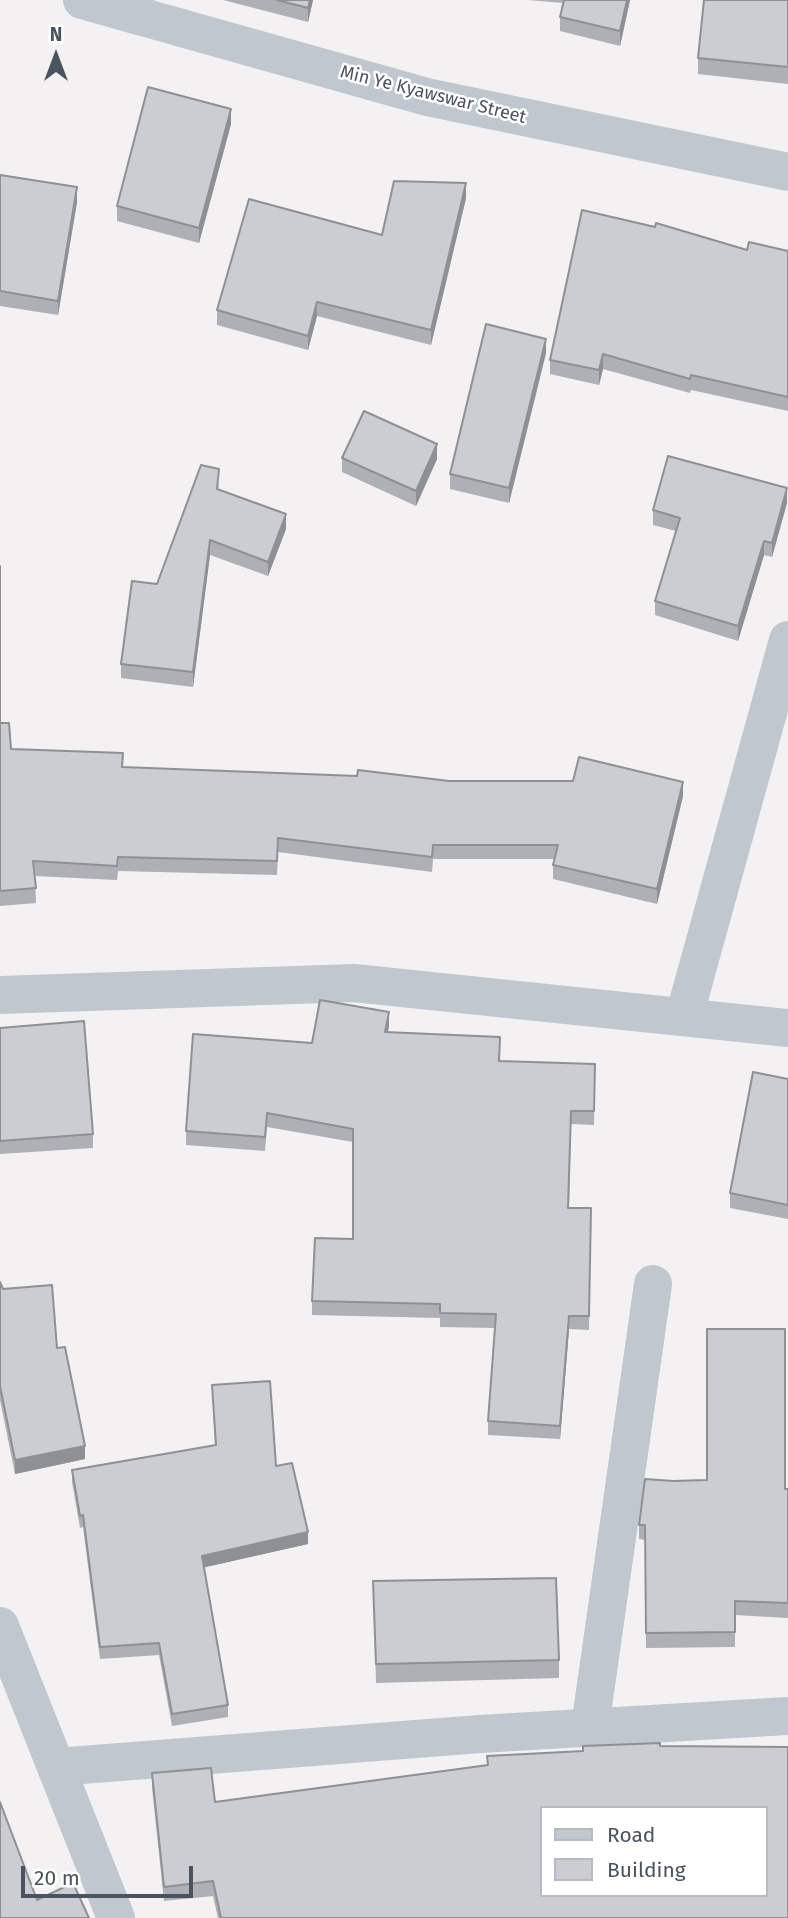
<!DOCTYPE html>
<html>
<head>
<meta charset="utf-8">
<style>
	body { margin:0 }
	#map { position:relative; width:788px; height:1918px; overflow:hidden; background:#f3f1f1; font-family:"Fira Sans",sans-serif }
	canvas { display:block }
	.legend { position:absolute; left:540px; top:1806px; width:228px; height:91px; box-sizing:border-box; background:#fff; border:2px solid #b7babf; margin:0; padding:9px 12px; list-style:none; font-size:21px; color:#4a535e }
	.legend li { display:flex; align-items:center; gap:14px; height:35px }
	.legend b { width:35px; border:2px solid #b7babf }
	.north { position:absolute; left:21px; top:21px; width:70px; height:70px; -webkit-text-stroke:5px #fff; paint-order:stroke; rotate:0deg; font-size:19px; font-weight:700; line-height:28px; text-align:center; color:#4a535e }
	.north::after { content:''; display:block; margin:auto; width:24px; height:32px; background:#4a535e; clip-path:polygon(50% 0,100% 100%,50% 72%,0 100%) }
	.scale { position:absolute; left:21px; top:1866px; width:172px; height:32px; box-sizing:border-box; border:4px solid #4a535e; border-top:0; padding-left:9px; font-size:21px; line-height:24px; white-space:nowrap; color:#4a535e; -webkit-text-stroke:5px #fff; paint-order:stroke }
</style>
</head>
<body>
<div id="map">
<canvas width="788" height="1918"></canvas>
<ul class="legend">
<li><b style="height:9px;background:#c0c7cf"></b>Road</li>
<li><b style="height:19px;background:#cbcdd3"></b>Building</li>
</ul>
<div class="north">N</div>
<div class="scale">20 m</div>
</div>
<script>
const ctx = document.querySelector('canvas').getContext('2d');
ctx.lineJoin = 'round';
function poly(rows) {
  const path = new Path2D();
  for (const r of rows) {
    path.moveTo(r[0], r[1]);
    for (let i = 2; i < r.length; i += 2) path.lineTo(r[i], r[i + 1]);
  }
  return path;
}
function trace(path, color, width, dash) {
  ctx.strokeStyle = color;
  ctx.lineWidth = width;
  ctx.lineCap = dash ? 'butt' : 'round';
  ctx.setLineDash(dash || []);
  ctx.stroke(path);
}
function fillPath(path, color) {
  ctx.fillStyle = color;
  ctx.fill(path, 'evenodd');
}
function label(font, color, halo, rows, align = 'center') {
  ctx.font = font + ' "Fira Sans",sans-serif';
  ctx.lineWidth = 5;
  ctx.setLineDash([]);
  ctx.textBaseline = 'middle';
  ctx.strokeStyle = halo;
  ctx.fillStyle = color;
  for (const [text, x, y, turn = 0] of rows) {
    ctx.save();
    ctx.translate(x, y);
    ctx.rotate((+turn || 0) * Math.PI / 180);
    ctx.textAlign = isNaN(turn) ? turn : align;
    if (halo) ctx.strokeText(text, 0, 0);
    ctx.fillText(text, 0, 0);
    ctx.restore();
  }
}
trace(poly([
	[82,0,427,97,788,172],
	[0,995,354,983,788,1028],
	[684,1017,788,640],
	[0,1626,116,1918],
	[590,1727,653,1284],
	[56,1767,480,1734,788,1716]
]), '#c0c7cf', 38);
fillPath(poly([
	[223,0,313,0,308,22],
	[528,0,630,0,620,46,560,31,560,17,563,3],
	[788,0,788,84,698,74,698,58],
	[231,124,199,243,117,221,117,206],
	[0,175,77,202,58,315,0,306],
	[466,198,431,345,317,316,308,350,217,325,217,310],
	[747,250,788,251,788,411,691,390,690,393,603,369,599,385,550,374,550,360],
	[546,353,509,503,450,489,450,474],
	[342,458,437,459,416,506,342,472],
	[219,484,218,489,286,529,268,576,210,555,193,687,121,678,121,664,157,584],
	[787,503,772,557,764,555,738,641,655,615,655,601,676,531,653,525,653,510],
	[0,566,0,723,11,749,123,767,449,781,683,796,657,904,553,879,553,865,555,859,433,859,432,872,278,852,277,875,118,871,117,880,35,876,36,903,0,906],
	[389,1026,388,1032,499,1061,595,1064,594,1125,571,1124,569,1208,591,1208,589,1330,569,1329,560,1439,488,1435,488,1421,495,1328,440,1327,440,1318,312,1315,312,1301,353,1239,353,1142,267,1127,265,1151,186,1145,186,1131,312,1043],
	[0,1028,93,1134,93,1148,0,1154],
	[788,1079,788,1219,730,1208,730,1193],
	[0,1282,3,1289,57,1348,85,1459,15,1474,0,1400],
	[212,1385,276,1466,308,1544,204,1567,228,1705,228,1717,172,1726,159,1655,100,1659,83,1527,80,1528,72,1482,72,1470,215,1445],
	[785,1489,788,1489,788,1618,735,1615,735,1647,646,1648,645,1540,639,1539,639,1525],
	[373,1581,559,1660,559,1678,376,1683],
	[660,1746,788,1918,218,1918,213,1896,164,1901,152,1788,152,1773,215,1802]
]), '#afb0b5');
fillPath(poly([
	[310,0,313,0,308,22,308,8],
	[627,0,630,0,620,46,620,31],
	[231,109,231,124,199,243,199,228],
	[466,183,466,198,431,345,431,330],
	[77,187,77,202,58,315,58,301],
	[317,302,317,316,308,350,308,336],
	[546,339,546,353,509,503,509,488],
	[603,354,603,369,599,385,599,370],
	[437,444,437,459,416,506,416,491],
	[787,488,787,503,772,557,772,543],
	[286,514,286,529,268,576,268,562],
	[210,540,210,555,193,687,193,672],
	[764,541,764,555,738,641,738,626],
	[683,782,683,796,657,904,657,889],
	[389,1012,389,1026,385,1046,385,1032],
	[569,1316,569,1329,560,1439,560,1426],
	[85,1446,85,1459,15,1474,15,1460],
	[308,1532,308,1544,202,1568,202,1556]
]), '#8e9094');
const building = poly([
	[277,0,310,0,308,8,277,0],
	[564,0,627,0,620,31,560,17,564,0],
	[704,0,788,0,788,67,698,58,704,0],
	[148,87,231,109,199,228,117,206,148,87],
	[0,175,77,187,58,301,0,291,0,175],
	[394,181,466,183,431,330,317,302,308,336,217,310,249,199,382,235,394,181],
	[582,210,655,227,656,223,747,250,749,242,788,251,788,397,691,375,690,379,603,354,599,370,550,360,582,210],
	[486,324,546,339,509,488,450,474,486,324],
	[364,411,437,444,416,491,342,458,364,411],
	[668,456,787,488,772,543,764,541,738,626,655,601,680,518,653,510,668,456],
	[201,465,219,469,217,489,286,514,268,562,210,540,193,672,121,664,132,581,157,584,201,465],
	[0,566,0,723,9,723,11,749,123,753,122,767,357,776,358,770,449,781,573,781,579,757,683,782,657,889,553,865,558,845,433,845,432,857,278,838,277,861,118,857,117,866,33,861,36,888,0,891,0,566],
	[320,1000,389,1012,385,1032,500,1037,499,1061,595,1064,594,1111,571,1111,568,1208,591,1208,589,1316,569,1316,560,1426,488,1421,496,1314,440,1313,440,1304,312,1301,315,1238,353,1239,353,1129,267,1113,265,1137,186,1131,193,1034,312,1043,320,1000],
	[84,1021,93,1134,0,1141,0,1028,84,1021],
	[753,1072,788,1079,788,1205,730,1193,753,1072],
	[0,1282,3,1289,52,1285,57,1348,65,1347,85,1446,15,1460,0,1386,0,1282],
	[707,1329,785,1329,785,1489,788,1489,788,1603,735,1601,735,1632,646,1633,645,1525,639,1525,645,1479,673,1481,707,1480,707,1329],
	[270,1381,276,1466,292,1463,308,1532,202,1556,228,1705,172,1714,159,1643,100,1647,83,1515,80,1516,72,1470,216,1445,212,1385,270,1381],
	[556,1578,559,1660,376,1664,373,1581,556,1578],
	[660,1743,660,1746,788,1747,788,1918,221,1918,213,1881,164,1887,152,1773,211,1768,215,1802,488,1765,487,1756,583,1751,583,1746,660,1743],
	[541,1808,765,1808,765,1895,541,1895,541,1808],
	[0,1802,37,1900,73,1883,89,1918,0,1918,0,1802]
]);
fillPath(building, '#cbcdd3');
trace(building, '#8e9094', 2);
label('18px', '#4a535e', '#fff', [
	["Min Ye Kyawswar Street",433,95,14]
]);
</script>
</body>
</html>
